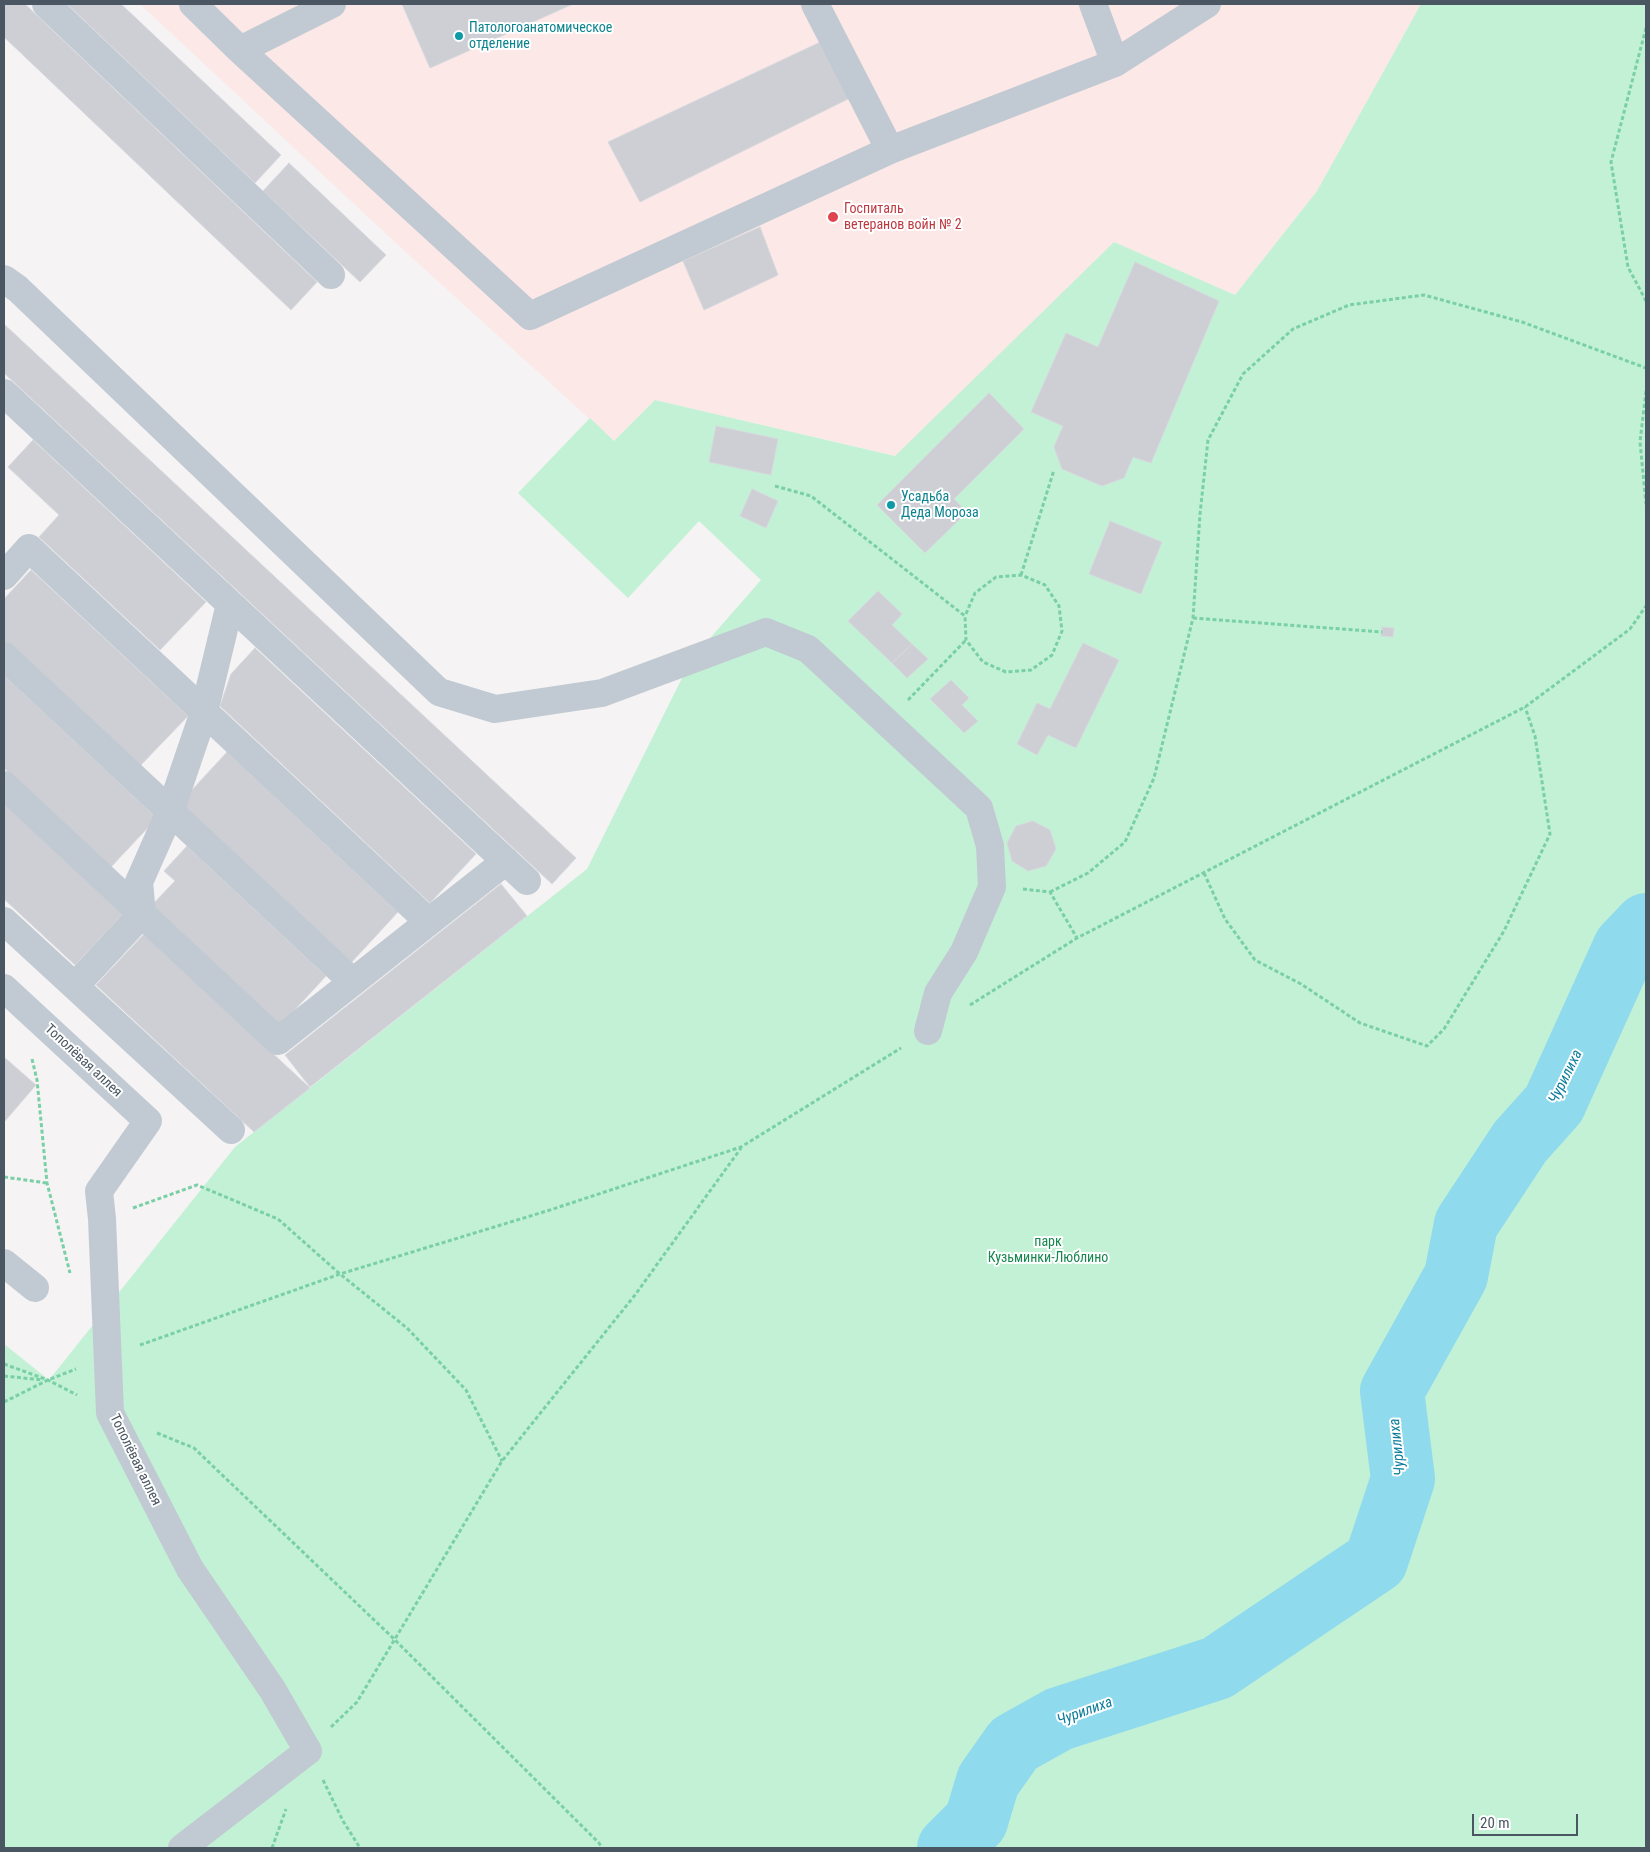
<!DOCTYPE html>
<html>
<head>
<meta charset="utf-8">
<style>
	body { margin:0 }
	#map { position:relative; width:1650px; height:1852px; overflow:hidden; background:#f5f3f3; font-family:"Roboto Condensed",sans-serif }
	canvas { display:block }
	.frame { position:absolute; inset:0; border:5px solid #4a5661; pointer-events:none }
	.scale { position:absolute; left:1472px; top:1814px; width:106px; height:22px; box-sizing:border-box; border:2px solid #4a5661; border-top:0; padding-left:6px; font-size:15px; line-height:18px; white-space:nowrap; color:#4a5661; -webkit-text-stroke:4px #fff; paint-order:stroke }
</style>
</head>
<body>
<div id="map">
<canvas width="1650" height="1852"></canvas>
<div class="frame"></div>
<div class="scale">20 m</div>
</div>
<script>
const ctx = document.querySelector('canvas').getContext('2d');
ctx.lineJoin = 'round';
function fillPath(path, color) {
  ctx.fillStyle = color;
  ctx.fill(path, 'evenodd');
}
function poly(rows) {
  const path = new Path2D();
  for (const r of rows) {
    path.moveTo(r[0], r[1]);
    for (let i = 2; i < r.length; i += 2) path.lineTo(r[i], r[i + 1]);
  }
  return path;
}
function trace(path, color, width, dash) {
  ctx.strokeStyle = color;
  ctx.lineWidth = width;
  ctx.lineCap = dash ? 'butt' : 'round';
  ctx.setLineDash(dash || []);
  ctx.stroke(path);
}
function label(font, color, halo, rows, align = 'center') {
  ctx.font = font + ' "Roboto Condensed",sans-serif';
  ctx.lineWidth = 4;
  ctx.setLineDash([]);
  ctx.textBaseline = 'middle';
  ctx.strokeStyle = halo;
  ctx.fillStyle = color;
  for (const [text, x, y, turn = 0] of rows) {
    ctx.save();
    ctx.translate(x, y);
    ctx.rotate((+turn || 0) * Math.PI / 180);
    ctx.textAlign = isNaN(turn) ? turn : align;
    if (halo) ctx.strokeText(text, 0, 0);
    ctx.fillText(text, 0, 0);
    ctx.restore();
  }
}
fillPath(poly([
	[140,4,1421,4,1317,191,1235,295,1114,242,896,456,655,400,614,441,396,243]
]), '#fce8e6');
fillPath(poly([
	[1421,4,1646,4,1646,1848,4,1848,4,1344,49,1380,235,1147,587,869,691,660,761,580,699,521,628,598,518,493,590,418,614,441,655,400,895,456,1114,242,1235,295,1317,191]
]), '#c3f1d5');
trace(poly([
	[949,1848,976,1821,988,1781,1014,1744,1059,1719,1217,1668,1376,1561,1403,1479,1392,1391,1456,1276,1466,1224,1520,1142,1554,1104,1625,947,1646,925]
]), '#90daee', 64);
const building = poly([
	[4,4,25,4,317,282,291,310,4,37,4,4],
	[67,4,121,4,281,155,255,183,67,4],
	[402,4,573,4,430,68,402,4],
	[829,38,852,97,640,202,608,142,829,38],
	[289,163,386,255,360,282,263,191,289,163],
	[760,227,778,275,704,310,683,261,760,227],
	[1135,262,1219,301,1151,463,1133,457,1124,478,1102,486,1062,469,1054,447,1063,426,1031,412,1066,333,1098,347,1135,262],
	[4,324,576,858,552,884,4,373,4,324],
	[989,393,1024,429,954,499,967,512,925,553,877,505,989,393],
	[716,426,778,439,771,475,709,462,716,426],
	[33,440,206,602,160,650,39,537,59,515,8,467,33,440],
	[752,489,778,501,766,528,740,516,752,489],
	[1110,521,1162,542,1141,594,1089,574,1110,521],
	[31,570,188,716,139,767,4,641,4,599,31,570],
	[878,591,902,614,892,625,912,644,892,663,848,621,878,591],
	[1382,627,1394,628,1393,637,1381,636,1382,627],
	[1083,643,1119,660,1076,748,1048,735,1037,755,1017,744,1037,703,1050,709,1083,643],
	[912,644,928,659,907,678,892,663,912,644],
	[255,648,476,854,430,903,220,706,231,674,255,648],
	[4,675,157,818,110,868,4,768,4,675],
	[951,680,969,698,962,705,978,721,964,733,930,699,951,680],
	[227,752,398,912,350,964,179,804,227,752],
	[4,802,123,914,75,965,4,899,4,802],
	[1033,821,1050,830,1056,849,1046,866,1028,871,1012,861,1007,843,1016,826,1033,821],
	[187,846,326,976,280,1026,151,906,175,881,164,871,187,846],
	[501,884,527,916,310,1087,285,1055,501,884],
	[144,934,310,1088,254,1132,96,985,144,934],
	[4,1057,36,1085,5,1121,4,1120,4,1057]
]);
fillPath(building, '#cdcfd5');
trace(building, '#d7d9de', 1);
trace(poly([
	[1646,28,1611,162,1628,267,1646,301],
	[1646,391,1640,442,1646,504],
	[775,486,811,496,965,616,966,640,983,662,1006,672,1031,670,1052,655,1062,631,1059,606,1045,585,1021,575,996,577,975,593,965,616],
	[1021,575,1054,470],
	[1193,618,1382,632],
	[908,700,966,640],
	[1204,873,1225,919,1255,960,1301,984,1360,1023,1427,1046,1444,1029,1504,931,1550,834,1535,736,1525,707],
	[1023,889,1050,892,1077,938],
	[1050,892,1088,873,1125,842,1154,778,1193,618,1200,514,1208,440,1243,374,1293,329,1349,305,1424,295,1522,322,1646,368],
	[970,1005,1077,938,1525,707,1630,629,1646,606],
	[32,1059,37,1080,47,1183,70,1273],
	[4,1177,47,1183],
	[133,1208,197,1185,278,1219,340,1274,407,1328,466,1390,502,1461],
	[140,1345,340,1274,550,1210,741,1147,901,1048],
	[4,1364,48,1380,77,1395],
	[4,1376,43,1380],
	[4,1402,48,1380,76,1369],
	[157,1433,194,1448,394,1639,599,1843,602,1848],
	[331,1727,357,1702,502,1461,635,1295,741,1148],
	[323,1780,343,1821,360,1848],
	[272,1848,286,1809]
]), '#7ad0a6', 3, [4, 2.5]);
trace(poly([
	[46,4,331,275],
	[193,4,240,50,530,316,890,150,1115,63,1207,4],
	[815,4,890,150],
	[1093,4,1115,63],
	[240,50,332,4],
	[4,279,18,289,439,692,495,709,602,693,766,632,808,649,979,808,990,846,992,887,964,952,938,993,928,1031],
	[4,393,527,881],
	[4,576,29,548,429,922],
	[4,656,353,982],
	[4,785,278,1041,506,861],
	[4,921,231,1130],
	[75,986,142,914,139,882,170,812,204,712,230,604],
	[4,988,148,1121,99,1191,102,1219,110,1413,190,1569,272,1689,308,1751,182,1848],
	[4,1263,35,1288]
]), '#c1cad2', 28);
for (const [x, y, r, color] of [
	[459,36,5,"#0f9aa8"],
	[833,217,6,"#e0444e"],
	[891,505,5,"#0f9aa8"]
]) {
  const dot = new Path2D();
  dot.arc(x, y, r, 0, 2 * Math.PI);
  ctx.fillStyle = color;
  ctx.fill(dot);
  trace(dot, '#fff', 2);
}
label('14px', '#0d838f', '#fff', [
	["Патологоанатомическое",469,28],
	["отделение",469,44],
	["Усадьба",901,497],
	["Деда Мороза",901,513]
], 'left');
label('14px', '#be3a42', '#fff', [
	["Госпиталь",844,209],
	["ветеранов войн № 2",844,225]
], 'left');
label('14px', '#4a5661', '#fff', [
	["Тополёвая аллея",83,1061,43],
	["Тополёвая аллея",135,1460,64]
]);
label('14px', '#17864f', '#fff', [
	["парк",1048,1242],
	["Кузьминки-Люблино",1048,1258]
]);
label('italic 15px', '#0c7c9b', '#fff', [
	["Чурилиха",1566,1077,-64],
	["Чурилиха",1398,1447,-96],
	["Чурилиха",1085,1712,-20]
]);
</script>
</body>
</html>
